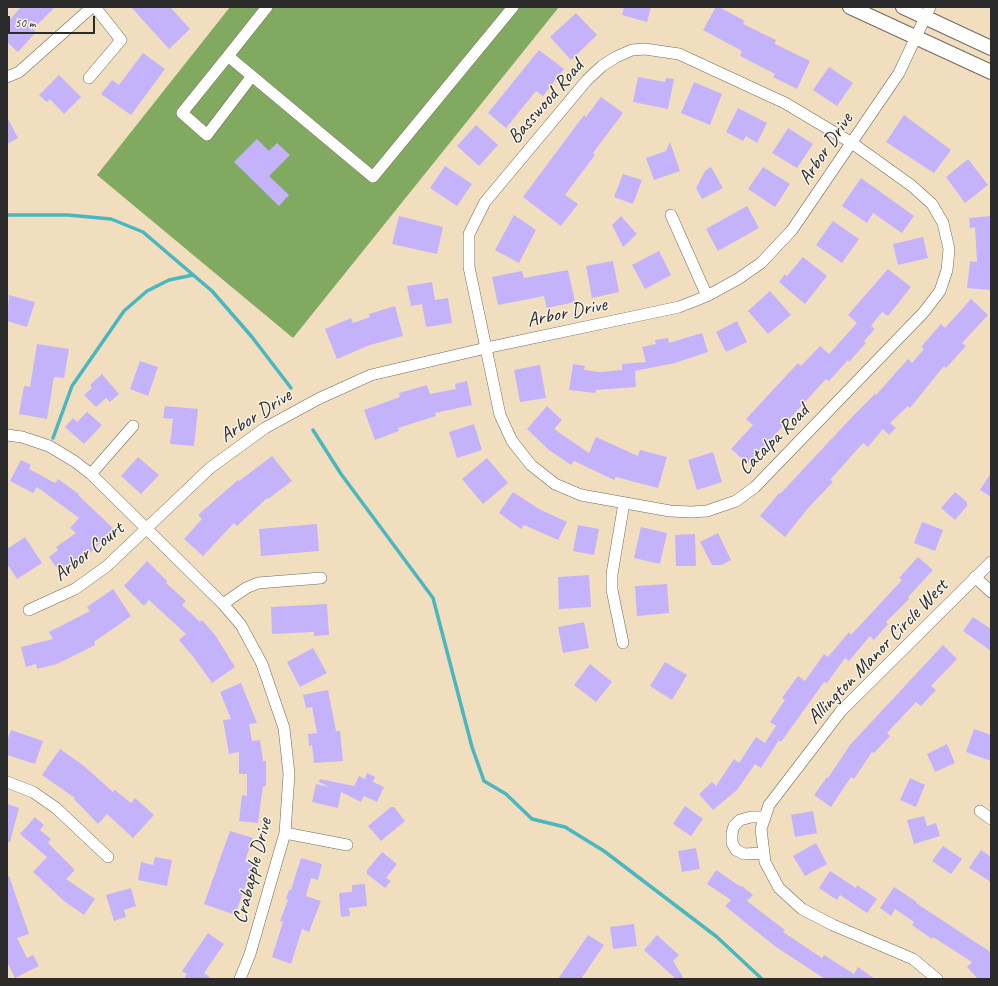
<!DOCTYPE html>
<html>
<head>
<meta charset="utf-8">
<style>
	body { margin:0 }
	#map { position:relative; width:998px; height:986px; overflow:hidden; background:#f1debf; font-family:Caveat,sans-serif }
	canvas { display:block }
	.frame { position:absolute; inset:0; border:8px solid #2b2b2b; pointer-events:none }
	.scale { position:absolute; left:8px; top:16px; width:87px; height:18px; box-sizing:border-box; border:2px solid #2b2b2b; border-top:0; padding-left:5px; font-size:12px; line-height:14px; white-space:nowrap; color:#2b2b2b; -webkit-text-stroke:3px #f7f3e8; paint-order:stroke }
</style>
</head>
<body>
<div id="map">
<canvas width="998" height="986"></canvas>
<div class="frame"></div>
<div class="scale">50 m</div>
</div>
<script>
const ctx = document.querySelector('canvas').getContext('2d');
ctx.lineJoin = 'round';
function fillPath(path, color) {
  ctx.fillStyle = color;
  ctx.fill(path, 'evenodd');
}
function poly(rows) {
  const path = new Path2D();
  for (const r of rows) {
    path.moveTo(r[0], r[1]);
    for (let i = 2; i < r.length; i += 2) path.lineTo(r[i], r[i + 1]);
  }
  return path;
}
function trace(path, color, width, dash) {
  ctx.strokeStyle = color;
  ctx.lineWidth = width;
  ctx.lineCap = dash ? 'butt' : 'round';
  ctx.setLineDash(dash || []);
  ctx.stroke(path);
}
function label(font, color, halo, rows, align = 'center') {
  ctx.font = font + ' Caveat,sans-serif';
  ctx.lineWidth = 3;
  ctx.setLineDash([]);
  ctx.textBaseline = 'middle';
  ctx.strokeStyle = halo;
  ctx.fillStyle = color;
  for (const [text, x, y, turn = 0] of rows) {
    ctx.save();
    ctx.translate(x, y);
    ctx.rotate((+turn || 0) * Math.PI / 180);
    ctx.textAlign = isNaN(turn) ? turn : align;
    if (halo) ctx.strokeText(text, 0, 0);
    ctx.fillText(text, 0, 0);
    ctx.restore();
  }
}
fillPath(poly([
	[230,7,559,7,293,338,97,175]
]), '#81a960');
trace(poly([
	[7,215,68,215,111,219,143,232,212,291,252,337,291,388],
	[313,430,341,474,433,598,472,747,484,781,506,794,532,819,565,827,604,851,717,937,762,979],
	[53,438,72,386,124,311,147,291,169,280,193,275]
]), '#48b7bf', 3.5);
fillPath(poly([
	[21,7,55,7,33,29,36,32,18,52,7,42,7,23],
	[131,7,170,7,190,29,169,49],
	[624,7,651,7,647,22,622,15],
	[716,7,719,7,745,21,743,24,776,40,775,44,810,61,797,89,773,77,775,74,740,56,742,51,703,30],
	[576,13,597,35,571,60,550,37],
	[539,50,564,69,543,96,536,91,506,128,488,113],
	[143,53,165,69,131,115,101,94,112,80,119,85],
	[829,67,853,83,837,106,813,90],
	[59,75,81,97,64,114,50,99,47,102,39,95],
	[638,77,665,82,666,78,674,79,668,109,633,102],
	[694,82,722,94,710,125,681,113],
	[601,97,623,113,593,153,595,155,565,195,578,204,561,226,523,197,584,115,586,117],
	[738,108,767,123,757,143,746,136,743,141,726,132],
	[904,115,951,150,934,173,886,142],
	[7,117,18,138,7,144],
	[476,125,498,145,479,166,457,146],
	[788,128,813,144,797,168,772,153],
	[257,139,269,151,277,143,290,155,269,176,289,195,279,206,234,162],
	[670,142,680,171,654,180,646,158,666,151],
	[968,159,988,185,965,203,946,177],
	[445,166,472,184,457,206,430,188],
	[711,167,723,188,702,199,696,188,705,171],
	[763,167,790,184,775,207,748,189],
	[623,174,642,180,633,204,614,197],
	[861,178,914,216,902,233,873,213,867,223,842,206],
	[747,206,759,228,718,251,706,229],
	[514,215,536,230,519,263,495,250],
	[399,216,443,227,437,254,392,244],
	[621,216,637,234,623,247,612,225],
	[991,216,991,290,967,288,970,261,977,262,975,227,970,228,969,218],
	[833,221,859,239,842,263,816,245],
	[923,237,928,258,898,265,893,244],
	[659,251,671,275,645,289,632,265],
	[803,257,827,276,805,304,779,282,785,274,787,276],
	[613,261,619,292,592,298,586,266],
	[888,269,911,287,888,316,882,312,871,326,875,329,864,341,866,343,849,362,848,360,829,381,826,379,748,464,731,449,753,425,746,419,798,363,801,366,820,346,829,354,857,323,848,315],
	[568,270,575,302,547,308,544,296,498,305,492,277,522,271,524,278],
	[432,282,435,300,448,298,452,323,426,327,422,304,411,306,407,286],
	[770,291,791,315,768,334,748,311],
	[9,295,35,302,27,327,7,321],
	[971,299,988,315,962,343,966,346,946,368,944,366,910,408,908,406,890,423,896,428,889,435,883,429,868,447,863,443,830,480,833,482,809,507,785,537,760,516,779,493,780,494,853,416,875,394,876,395,908,359,912,363,924,349,921,347,941,324,945,328],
	[395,306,403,336,370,345,337,359,325,329,351,318,353,323,370,317,369,314],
	[737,321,747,342,726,352,716,332],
	[702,333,708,352,675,363,635,371,636,387,596,390,595,393,569,390,573,364,585,366,584,370,600,372,622,370,622,364,646,362,642,347,656,344,655,340,668,338,669,343],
	[37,344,69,349,64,378,54,377,47,419,19,414,24,386,30,387],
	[140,361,158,367,148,396,130,389],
	[540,365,546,398,520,402,514,370],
	[102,374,119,394,110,402,106,398,96,407,84,395,92,388,90,385],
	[467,381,472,405,435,413,436,416,398,428,399,431,375,440,364,410,400,397,399,393,427,385,430,394,456,389,455,384],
	[165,406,198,409,194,446,170,444,173,419,163,418],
	[547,406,562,420,554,429,589,453,596,437,638,456,640,450,667,457,658,488,616,477,614,480,574,461,571,465,549,450,527,429],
	[87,412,102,425,84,444,65,427,73,418,77,422],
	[474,424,482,450,457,458,449,432],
	[713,452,722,482,697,490,688,460],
	[272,456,292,481,268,499,267,498,237,526,234,523,203,556,184,539,202,519,198,515,238,480,239,481],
	[138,457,159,475,141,494,121,476],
	[487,458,508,483,483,504,462,479],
	[21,460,31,465,29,469,55,483,58,479,79,494,78,495,114,529,91,552,61,574,49,557,58,550,56,547,76,533,70,528,79,518,37,487,33,493,10,481],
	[991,473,991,497,980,490],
	[513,492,539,509,567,522,558,540,524,525,521,529,499,513],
	[955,492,967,502,967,506,955,520,941,508],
	[922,522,943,530,935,551,914,543],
	[317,524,319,551,261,556,259,529],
	[578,525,599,529,594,555,573,551],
	[641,527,667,533,660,564,634,558],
	[718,533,731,560,722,565,712,565,700,542],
	[695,534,696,566,676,566,675,535],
	[25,537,42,563,17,579,7,564,7,549],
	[918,557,933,570,908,597,909,599,886,622,888,624,874,640,870,636,849,661,845,658,827,683,824,682,781,742,779,740,761,768,755,764,737,790,713,810,699,794,712,782,716,786,734,759,739,763,756,737,765,743,776,726,770,722,785,700,782,698,798,676,805,681,824,654,828,657,849,632,851,635,902,580,899,578],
	[147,561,167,581,166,583,186,601,182,605,200,622,202,620,215,635,235,667,212,683,195,659,179,640,186,634,149,600,144,606,124,586],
	[589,575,591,607,559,609,558,577],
	[667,584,669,613,637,616,635,586],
	[113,589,131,616,94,642,95,645,57,664,37,669,36,664,26,667,21,647,53,639,49,632,90,611,87,607],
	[327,604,329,635,314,636,314,632,272,634,271,607],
	[973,617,991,629,991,651,963,631],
	[584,622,589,648,563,653,558,627],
	[943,645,957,659,931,686,936,690,921,706,916,702,887,733,890,736,874,753,872,752,854,779,851,777,831,807,814,795,827,777,828,778,850,745],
	[313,648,327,673,300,687,287,662],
	[665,662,687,675,672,700,650,686],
	[590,664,612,682,596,702,574,685],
	[241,683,257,723,249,724,252,741,260,740,263,761,266,761,266,786,263,786,258,823,239,821,242,795,247,796,247,774,239,774,239,752,229,754,223,720,231,719,220,692],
	[328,690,336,731,340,731,343,761,314,763,312,745,309,746,308,734,317,733,312,707,306,708,303,695],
	[974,729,991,735,991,761,966,752],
	[11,730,43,741,35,764,7,755,7,741],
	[947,744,955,763,935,772,927,754],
	[60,749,84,766,113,792,115,790,131,803,135,798,154,815,133,838,107,814,98,824,74,799,75,798,42,775],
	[367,773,375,777,373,782,384,787,377,802,364,796,361,802,341,792,338,808,312,802,316,784,329,787,319,782,320,779,354,786,359,776,365,779],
	[910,778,925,785,916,807,900,800],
	[7,804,19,808,10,842,7,842],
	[685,806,703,819,691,836,673,824],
	[391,807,394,807,405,821,381,841,368,826],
	[813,811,817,833,795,837,791,815],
	[924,816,927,826,936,823,940,836,914,844,907,820],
	[35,817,44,825,40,830,51,839,48,843,75,870,66,879,95,899,84,915,64,901,33,872,47,857,20,834],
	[230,831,253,838,245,861,253,864,235,915,204,904],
	[816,843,827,864,805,876,793,856],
	[943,846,962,859,951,874,932,861],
	[696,848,700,869,682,872,678,851],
	[981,850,991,857,991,882,969,868],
	[382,852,397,864,386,878,391,881,385,888,367,874,367,870],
	[155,857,172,860,167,886,138,880,141,862,153,865],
	[301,858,322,864,318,880,311,878,306,896,321,901,309,932,302,929,291,964,272,957,283,922,280,921,288,900,286,899,289,890,291,890],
	[716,870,741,887,742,886,753,895,747,901,785,930,783,932,822,958,824,955,854,974,858,967,875,979,825,979,776,947,725,906,731,900,707,884],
	[830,871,856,888,857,885,877,899,867,913,840,895,837,900,819,888],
	[7,876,9,876,29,934,17,938,27,958,33,955,39,966,15,978,7,962],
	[365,884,367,906,349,908,350,916,341,917,339,893,352,892,352,885],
	[894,887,917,902,916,903,989,951,991,954,991,979,978,979,967,967,972,962,933,937,932,939,912,925,914,922,895,909,891,916,880,908],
	[131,888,136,906,124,910,126,917,114,921,106,895],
	[634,924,637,946,613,949,610,927],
	[208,933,224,944,204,973,212,979,184,979,187,974,182,971],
	[588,935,604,945,581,979,558,979],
	[657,935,679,955,673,961,684,979,676,979,644,950]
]), '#c4b3fb');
const minor = poly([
	[267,7,228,56,373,177,513,7],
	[645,49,679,54,785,103,852,143,912,186,932,204,943,223,949,249,947,270,940,291,924,312,755,487,736,501,707,511,691,512,670,511,581,495,555,484,531,465,512,441,500,415,469,267,469,234,485,202,587,80,602,66,616,57,632,50,645,49],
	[228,56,182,113,207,135,252,76],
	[7,77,19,72,92,7],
	[89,78,121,40,95,7],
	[671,215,707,296],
	[7,435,22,437,49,446,74,461,91,474,223,604,241,625,262,664,284,728,289,774,285,833,250,954,240,979],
	[91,474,133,426],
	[975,577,991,592],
	[223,604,246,588,258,583,321,578],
	[29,610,75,589,107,566,210,468,265,428,318,399,371,375,486,348,679,307,707,296,738,279,761,263,792,230,899,73,930,7],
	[623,643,612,590,612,574,624,503],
	[7,782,33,792,56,808,108,857],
	[980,811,991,819],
	[285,833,347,845],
	[764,853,744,854,736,850,732,843,732,833,734,826,740,820,751,817,765,817],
	[937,979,913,959,833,925,802,909,779,888,765,862,761,829,769,805,841,711,991,562]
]);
const major = poly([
	[850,7,991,72],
	[903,7,991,48]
]);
trace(minor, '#706a5f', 12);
trace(major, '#706a5f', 16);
trace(minor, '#fff', 11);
trace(major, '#fff', 14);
label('20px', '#2b2b2b', '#f7f3e8', [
	["Basswood Road",546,102,-49],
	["Arbor Drive",826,149,-56],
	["Arbor Drive",567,313,-12],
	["Arbor Drive",256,416,-33],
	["Catalpa Road",774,440,-45],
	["Arbor Court",89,552,-38],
	["Allington Manor Circle West",878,652,-46],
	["Crabapple Drive",253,871,-76]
]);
</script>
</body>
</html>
